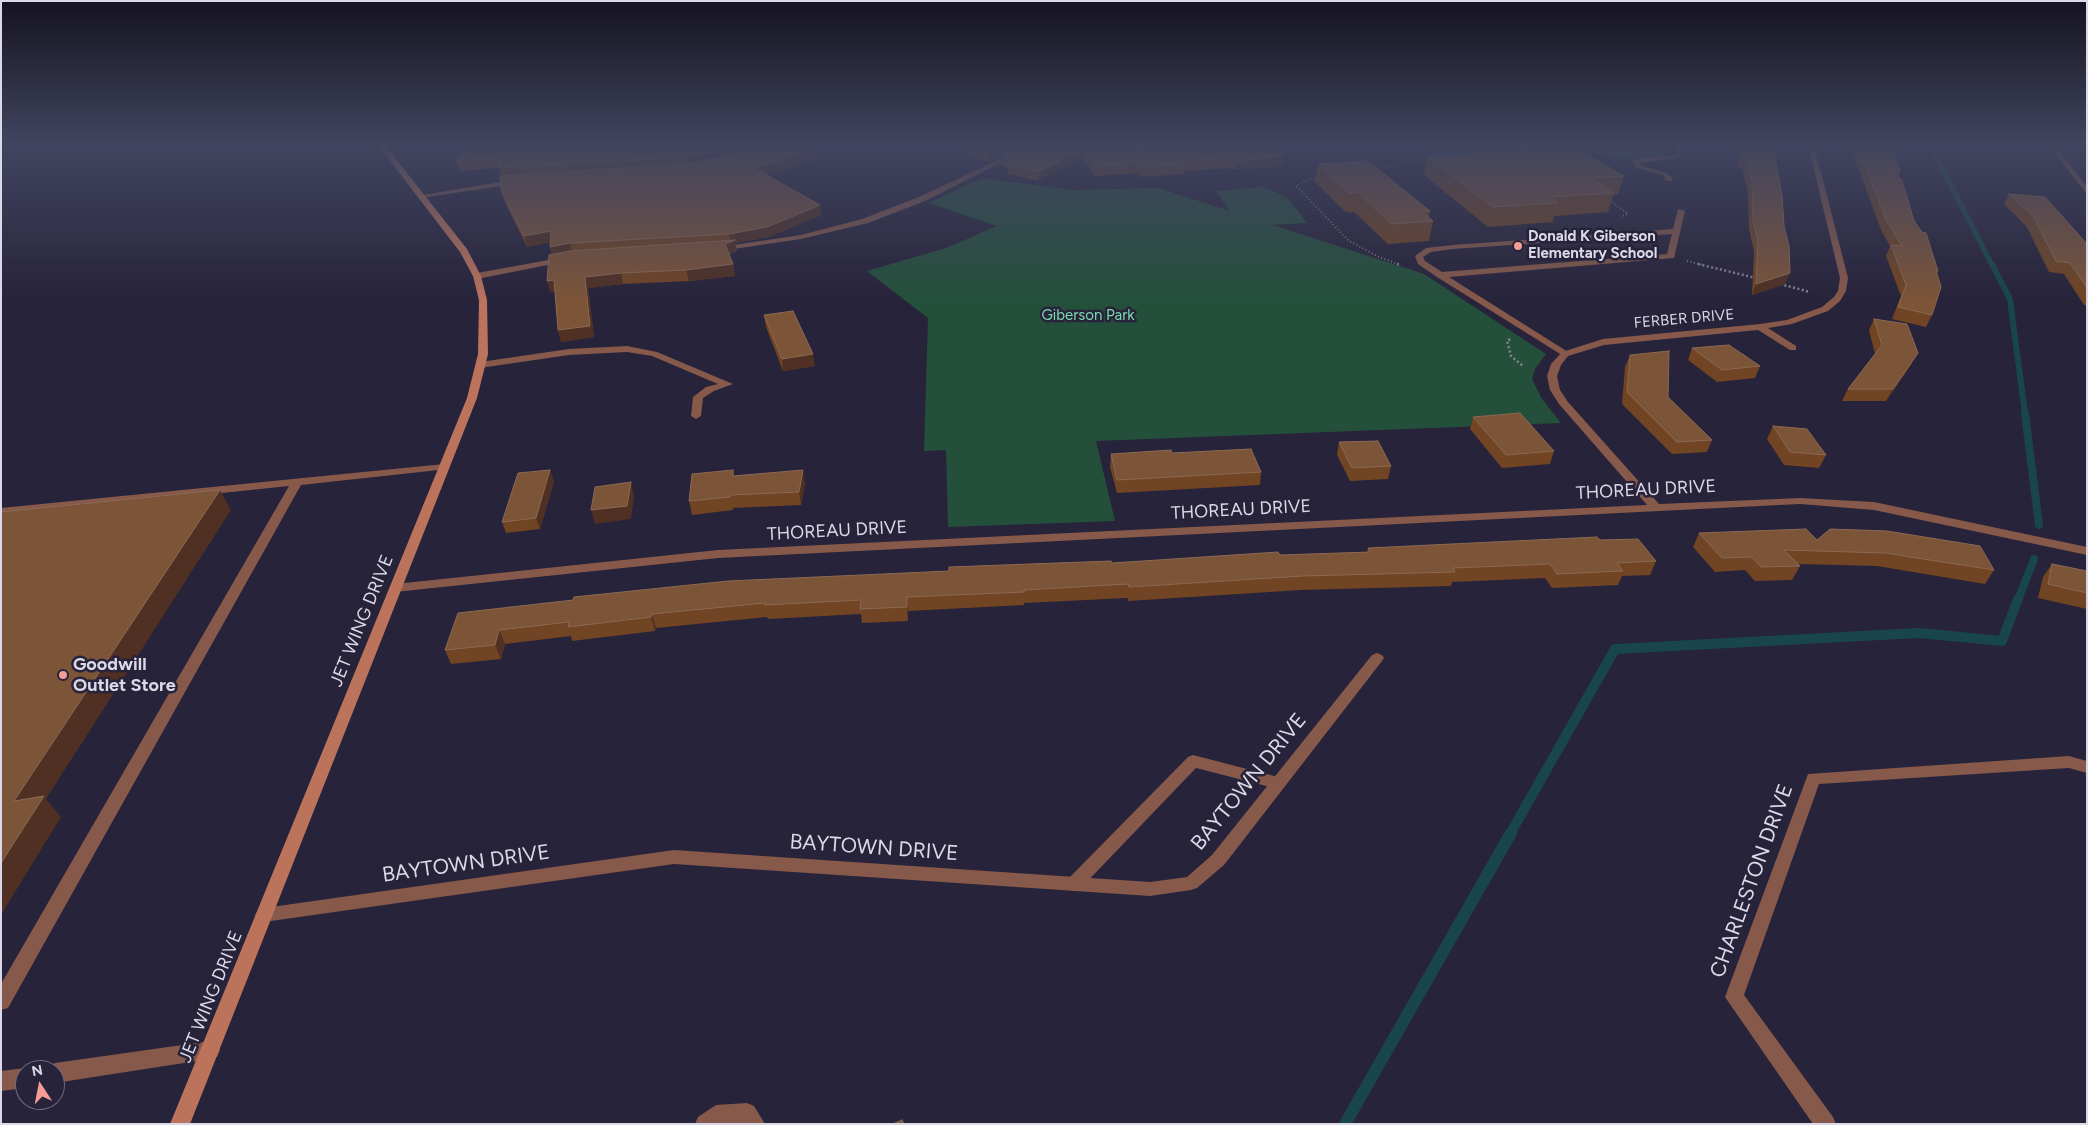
<!DOCTYPE html>
<html>
<head>
<meta charset="utf-8">
<style>
	body { margin:0 }
	#map { position:relative; width:2088px; height:1125px; overflow:hidden; background:#27233a; font-family:Figtree,sans-serif }
	canvas { display:block }
	.frame { position:absolute; inset:0; border:2px solid #dbd9e8; pointer-events:none }
	.north { position:absolute; left:15px; top:1060px; width:50px; height:50px; box-sizing:border-box; background:#27233a; border:1px solid #6f6c80; border-radius:50%; rotate:349deg; font-size:14px; font-weight:700; line-height:20px; text-align:center; color:#dbd9e8 }
	.north::after { content:''; display:block; margin:auto; width:18px; height:22px; background:#f59c94; clip-path:polygon(50% 0,100% 100%,50% 72%,0 100%) }
</style>
</head>
<body>
<div id="map">
<canvas width="2088" height="1125"></canvas>
<div class="frame"></div>
<div class="north">N</div>
</div>
<script>
const ctx = document.querySelector('canvas').getContext('2d');
ctx.lineJoin = 'round';
function fillPath(path, color) {
  ctx.fillStyle = color;
  ctx.fill(path, 'evenodd');
}
function poly(rows) {
  const path = new Path2D();
  for (const r of rows) {
    path.moveTo(r[0], r[1]);
    for (let i = 2; i < r.length; i += 2) path.lineTo(r[i], r[i + 1]);
  }
  return path;
}
function trace(path, color, width, dash) {
  ctx.strokeStyle = color;
  ctx.lineWidth = width;
  ctx.lineCap = dash ? 'butt' : 'round';
  ctx.setLineDash(dash || []);
  ctx.stroke(path);
}
function label(font, color, halo, rows, align = 'center') {
  ctx.font = font + ' Figtree,sans-serif';
  ctx.lineWidth = 5;
  ctx.setLineDash([]);
  ctx.textBaseline = 'middle';
  ctx.strokeStyle = halo;
  ctx.fillStyle = color;
  for (const [text, x, y, turn = 0] of rows) {
    ctx.save();
    ctx.translate(x, y);
    ctx.rotate((+turn || 0) * Math.PI / 180);
    ctx.textAlign = isNaN(turn) ? turn : align;
    if (halo) ctx.strokeText(text, 0, 0);
    ctx.fillText(text, 0, 0);
    ctx.restore();
  }
}
fillPath(poly([
	[1432,145,1664,145,1663,154,1622,159,1582,150,1551,148,1489,152,1497,158,1438,156],
	[982,178,1072,190,1158,188,1230,211,1215,191,1263,187,1285,196,1283,198,1288,198,1307,223,1273,225,1424,274,1546,354,1535,369,1532,379,1542,399,1561,423,1096,441,1115,521,948,527,946,450,924,451,928,318,867,271,946,248,997,226,929,203]
]), '#24503b');
trace(poly([
	[1930,145,1992,265]
]), '#19464d', 5);
trace(poly([
	[1992,264,2010,299,2025,414]
]), '#19464d', 6);
trace(poly([
	[2025,413,2039,525],
	[2018,600,2034,559]
]), '#19464d', 8);
trace(poly([
	[1510,834,1615,649,1919,633,2002,641,2018,599]
]), '#19464d', 10);
trace(poly([
	[1345,1124,1511,833]
]), '#19464d', 12);
trace(poly([
	[1428,145,1439,158],
	[1374,169,1429,159],
	[1318,178,1306,180,1296,186,1349,241,1379,257,1401,265],
	[1609,200,1628,214,1622,216],
	[1687,261,1703,265]
]), '#878496', 2, [1, 2.5]);
trace(poly([
	[1397,264,1401,265],
	[1698,264,1756,278],
	[1780,284,1810,292],
	[1510,339,1507,341,1511,356,1523,366]
]), '#878496', 2.5, [2, 2.5]);
fillPath(poly([
	[1676,145,1682,145,1680,158,1639,163,1641,166,1667,173,1673,179,1672,181,1666,181,1663,175,1637,168,1632,162,1642,157,1675,155,1676,145],
	[1678,209,1685,211,1674,258,1449,277,1568,352,1568,356,1565,357,1437,277,1418,264,1415,256,1426,248,1453,245,1673,229,1678,209],
	[1672,234,1667,254,1442,272,1425,261,1423,257,1431,252,1453,249,1672,234],
	[627,346,657,352,733,384,714,391,703,398,701,416,696,419,691,416,693,397,706,387,718,384,652,356,627,352,569,355,480,368,475,365,480,362,569,349,627,346],
	[444,464,450,467,448,469,301,485,8,1008,1,1010,1,984,289,486,1,516,1,508,444,464],
	[1193,755,1278,777,1284,779,1286,783,1284,787,1278,789,1196,768,1080,889,1074,891,1068,889,1065,884,1068,879,1188,757,1193,755],
	[210,1041,217,1043,220,1050,217,1057,210,1059,55,1083,55,1070,46,1070,48,1066,55,1063,210,1041],
	[25,1068,29,1070,25,1070,25,1088,1,1091,1,1071,25,1068],
	[747,1103,754,1106,765,1124,695,1124,698,1117,716,1105,747,1103]
]), '#86594a');
fillPath(poly([
	[1808,145,1814,145,1848,278,1846,291,1840,301,1828,311,1792,324,1768,328,1796,346,1796,350,1790,350,1758,330,1604,345,1568,356,1561,365,1557,376,1560,390,1568,402,1659,504,1800,498,1874,502,2087,547,2087,555,1874,510,1800,504,718,558,395,592,389,588,395,584,718,550,1647,505,1559,404,1550,390,1547,376,1551,364,1562,352,1603,339,1760,324,1787,320,1822,307,1834,297,1838,291,1840,278,1808,145],
	[1013,153,1018,154,925,201,868,223,801,239,720,251,716,249,720,247,801,235,862,219,919,197,1013,153],
	[518,179,521,179,521,183,421,198,417,196,518,179],
	[565,257,568,257,568,261,477,279,473,276,477,273,565,257],
	[1377,653,1382,655,1384,658,1382,661,1224,865,1197,888,1191,890,1150,896,674,864,264,922,258,920,255,915,258,910,264,908,674,850,1150,882,1187,877,1212,855,1372,655,1377,653],
	[2069,756,2087,761,2087,773,2069,768,1819,784,1744,995,1833,1117,1836,1124,1813,1124,1725,997,1808,774,2069,756]
]), '#86594a');
fillPath(poly([
	[2048,145,2055,145,2087,187,2087,194,2048,145]
]), '#86594a');
fillPath(poly([
	[378,145,385,145,467,249,481,276,487,300,488,354,477,398,190,1124,170,1124,467,398,478,354,479,300,473,276,460,252,378,145]
]), '#bb735c');
fillPath(poly([
	[466,145,746,149,745,150,797,147,797,145,822,145,814,150,816,159,766,175,821,215,769,237,735,243,737,251,729,254,733,264,735,276,689,281,623,284,588,288,594,337,561,342,558,330,555,292,550,292,552,255,550,247,550,242,527,247,504,200,501,190,501,176,499,168,459,171,456,161],
	[962,145,1281,145,1282,166,1236,170,1232,168,1183,171,1183,174,1141,177,1138,173,1094,176,1082,158,1038,181,1008,174,1008,168,1001,165,1001,156,1009,152,988,162,966,155],
	[1496,145,1571,145,1624,176,1618,195,1613,195,1608,212,1554,216,1553,222,1488,227,1424,175,1427,157,1494,153],
	[1737,145,1773,145,1785,284,1752,295,1754,251,1749,229,1748,192,1742,168,1738,168],
	[1850,145,1892,145,1900,172,1898,177,1914,221,1938,271,1937,273,1932,315,1926,327,1892,319,1901,296,1886,256,1890,246,1881,230],
	[1318,164,1430,211,1429,217,1433,221,1429,241,1388,244,1354,212,1346,212,1315,182],
	[2009,194,2087,244,2087,305,2084,305,2064,274,2049,272,2027,227,2004,204],
	[764,315,815,366,783,371,766,327],
	[1874,319,1911,365,1886,401,1842,401,1848,389,1875,354,1869,330],
	[1692,348,1760,366,1755,378,1717,382,1688,360],
	[1630,355,1668,397,1712,440,1707,452,1672,454,1622,404,1625,367],
	[1473,417,1554,451,1550,464,1502,468,1470,429],
	[1773,426,1826,455,1819,468,1784,465,1767,439],
	[1339,442,1391,466,1388,479,1350,481,1337,455],
	[1172,453,1261,472,1260,485,1117,493,1110,467,1111,454],
	[733,470,734,476,805,483,801,505,733,508,733,510,692,515,689,501],
	[554,481,540,529,506,533,502,522],
	[1699,533,1817,540,1994,570,1985,584,1877,566,1798,564,1800,566,1792,580,1755,581,1745,570,1715,572,1693,547],
	[1600,540,1656,561,1650,575,1622,576,1618,585,1552,588,1545,578,1452,582,1451,586,1301,590,1128,601,1128,598,1024,603,1024,605,908,611,908,621,862,623,861,614,768,619,767,617,656,628,655,631,572,641,571,636,505,644,501,659,451,664,445,650,458,613,1112,563,1367,552,1368,548],
	[2052,564,2087,571,2087,609,2038,598,2043,577]
]), '#714423');
fillPath(poly([
	[737,145,746,145,746,149,742,153,691,166,689,157],
	[807,145,822,145,814,150,816,159,755,178,754,168],
	[1003,145,1024,145,988,162,988,152],
	[1101,145,1183,145,1101,151],
	[1083,149,1082,158,1038,181,1038,172],
	[1283,156,1282,166,1236,170,1237,161],
	[820,205,821,215,769,237,735,243,737,251,727,255,725,244,730,242,729,234],
	[551,231,554,242,527,247,524,236],
	[570,243,573,254,553,258,550,247],
	[733,264,735,276,689,281,686,270],
	[621,273,623,284,588,288,594,337,561,342,558,330,585,277],
	[1790,273,1785,284,1752,295,1756,284],
	[554,280,557,292,550,292,547,281],
	[1918,353,1911,365,1886,401,1893,389],
	[813,354,815,366,783,371,782,359],
	[550,470,554,481,540,529,536,518],
	[803,470,805,483,801,505,799,492],
	[631,482,634,496,631,519,595,524,591,510],
	[220,490,231,510,46,799,61,817,1,915,1,863,14,801],
	[907,597,908,611,908,621,907,607],
	[652,614,656,628,655,631,651,617],
	[499,630,505,644,501,659,495,645]
]), '#4f3023');
const building = poly([
	[466,145,737,145,726,149,689,157,499,168,498,159,456,161,466,145],
	[751,145,785,145,797,147,797,145,807,145,803,148,814,149,754,168,820,205,767,227,729,234,570,243,550,247,551,231,524,236,501,190,500,176,690,164,731,155,746,149,751,145],
	[966,145,1003,145,988,152,966,146,966,145],
	[1023,145,1073,145,1101,149,1161,145,1281,145,1283,156,1237,161,1233,158,1182,161,1184,164,1141,167,1138,163,1094,166,1083,149,1038,172,1008,165,1010,158,1001,156,1023,145],
	[1514,145,1571,145,1624,176,1591,178,1614,193,1550,197,1558,203,1493,207,1427,157,1524,151,1514,145],
	[1741,145,1773,145,1782,195,1784,226,1789,246,1790,273,1756,284,1758,241,1753,219,1752,182,1746,158,1742,158,1741,145],
	[1857,145,1892,145,1900,172,1893,172,1902,180,1914,221,1922,232,1926,233,1938,271,1936,270,1941,287,1932,315,1898,307,1906,285,1891,245,1902,246,1886,220,1857,145],
	[1368,161,1430,211,1422,212,1433,221,1392,224,1357,192,1349,193,1318,164,1368,161],
	[2009,194,2045,197,2087,244,2087,288,2070,263,2056,261,2033,216,2009,194],
	[735,240,725,244,733,264,686,270,621,273,585,277,590,326,558,330,554,280,547,281,549,255,570,251,735,240],
	[793,311,813,354,782,359,764,315,793,311],
	[1874,319,1907,324,1918,353,1893,389,1848,389,1882,345,1874,319],
	[1729,345,1760,366,1722,370,1692,348,1729,345],
	[1669,351,1668,397,1712,440,1677,442,1627,392,1630,355,1669,351],
	[1520,413,1554,451,1506,455,1473,417,1520,413],
	[1773,426,1807,429,1826,455,1790,452,1773,426],
	[1378,441,1391,466,1352,468,1339,442,1378,441],
	[1251,449,1261,472,1117,480,1111,454,1171,450,1172,453,1251,449],
	[550,470,536,518,502,522,518,473,550,470],
	[733,470,733,476,803,470,799,492,731,495,730,497,689,501,692,474,733,470],
	[631,482,627,506,591,510,595,487,631,482],
	[220,490,14,801,44,796,1,863,1,512,220,490],
	[1806,529,1817,540,1830,529,1887,531,1980,546,1994,570,1885,553,1784,550,1800,566,1761,567,1752,557,1722,558,1699,533,1806,529],
	[1597,537,1600,540,1638,539,1656,561,1617,563,1623,571,1557,574,1550,564,1453,568,1455,572,1303,576,1129,587,1128,584,1024,590,1024,592,907,597,907,607,860,609,861,600,765,605,765,603,652,614,651,617,568,627,569,622,499,630,495,645,445,650,458,613,573,600,574,597,728,581,949,571,949,567,1111,561,1112,563,1278,552,1280,555,1370,552,1368,548,1597,537],
	[2052,564,2087,571,2087,593,2048,584,2052,564],
	[902,1120,904,1124,893,1124,902,1120]
]);
fillPath(building, '#7c5438');
trace(building, '#8b6954', 1);
const sky = ctx.createLinearGradient(0, 0, 0, 303);
sky.addColorStop(0, '#151320');
sky.addColorStop(0.48, '#414560');
sky.addColorStop(1, '#41456000');
ctx.fillStyle = sky;
ctx.fillRect(0, 0, 2088, 303);
for (const [x, y, r, color] of [
	[1518,246,5,"#f59c94"],
	[63,675,5,"#f59c94"]
]) {
  const dot = new Path2D();
  dot.arc(x, y, r, 0, 2 * Math.PI);
  ctx.fillStyle = color;
  ctx.fill(dot);
  trace(dot, '#27233a', 2);
}
label('bold 15px', '#dbd9e8', '#27233a', [
	["Donald K Giberson",1528,237],
	["Elementary School",1528,254]
], 'left');
label('15px', '#7adaac', '#27233a', [
	["Giberson Park",1088,316]
]);
label('15px', '#dbd9e8', '#27233a', [
	["FERBER DRIVE",1684,319,-5]
]);
label('18px', '#dbd9e8', '#27233a', [
	["THOREAU DRIVE",1646,490,-3],
	["THOREAU DRIVE",1241,510,-3],
	["THOREAU DRIVE",837,531,-3],
	["JET WING DRIVE",362,621,-68],
	["JET WING DRIVE",211,997,-68]
]);
label('bold 18px', '#dbd9e8', '#27233a', [
	["Goodwill",73,665],
	["Outlet Store",73,686]
], 'left');
label('21px', '#dbd9e8', '#27233a', [
	["BAYTOWN DRIVE",1249,782,-51],
	["BAYTOWN DRIVE",874,848,4],
	["BAYTOWN DRIVE",466,864,-8],
	["CHARLESTON DRIVE",1752,881,-70]
]);
</script>
</body>
</html>
